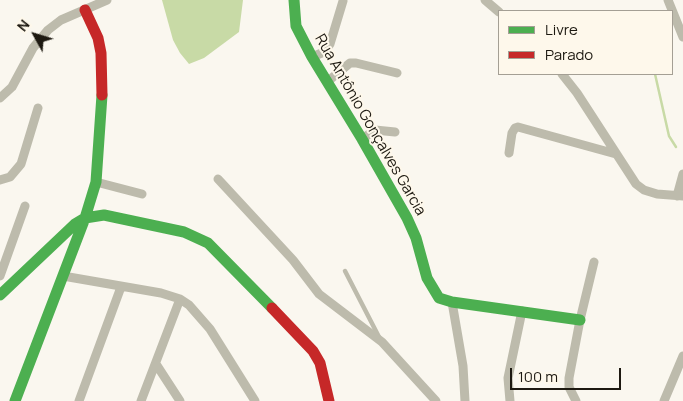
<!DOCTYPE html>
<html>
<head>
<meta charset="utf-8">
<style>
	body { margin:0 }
	#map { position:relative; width:683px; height:401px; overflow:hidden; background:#faf7ef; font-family:Manrope,sans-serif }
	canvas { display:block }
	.legend { position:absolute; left:498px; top:10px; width:175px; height:65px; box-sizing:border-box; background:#fef8eb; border:1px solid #a49f94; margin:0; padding:6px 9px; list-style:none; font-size:15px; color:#1d1911 }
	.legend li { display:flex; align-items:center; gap:10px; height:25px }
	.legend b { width:25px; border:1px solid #a49f94 }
	.north { position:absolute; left:10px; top:10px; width:50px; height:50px; -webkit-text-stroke:4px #fef8eb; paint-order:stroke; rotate:309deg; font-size:14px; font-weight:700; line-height:20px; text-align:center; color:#1d1911 }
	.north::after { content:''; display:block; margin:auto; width:18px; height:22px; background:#1d1911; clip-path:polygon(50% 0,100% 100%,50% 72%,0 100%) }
	.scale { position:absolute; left:510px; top:368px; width:111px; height:22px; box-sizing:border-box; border:2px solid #1d1911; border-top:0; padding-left:6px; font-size:15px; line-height:18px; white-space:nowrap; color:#1d1911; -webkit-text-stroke:4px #fef8eb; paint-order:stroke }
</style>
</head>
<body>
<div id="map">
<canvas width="683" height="401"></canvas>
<ul class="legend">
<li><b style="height:6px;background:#4caf50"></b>Livre</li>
<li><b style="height:6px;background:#c62828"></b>Parado</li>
</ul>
<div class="north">N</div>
<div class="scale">100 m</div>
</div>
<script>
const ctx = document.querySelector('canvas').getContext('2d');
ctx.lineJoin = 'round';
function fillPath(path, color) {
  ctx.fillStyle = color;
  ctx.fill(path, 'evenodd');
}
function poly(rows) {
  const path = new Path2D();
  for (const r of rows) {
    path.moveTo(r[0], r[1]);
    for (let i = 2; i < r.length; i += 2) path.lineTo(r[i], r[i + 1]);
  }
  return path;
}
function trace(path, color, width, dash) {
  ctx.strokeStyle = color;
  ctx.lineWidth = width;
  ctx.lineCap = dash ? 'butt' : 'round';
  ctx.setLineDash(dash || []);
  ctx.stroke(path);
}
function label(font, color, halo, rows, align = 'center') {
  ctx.font = font + ' Manrope,sans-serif';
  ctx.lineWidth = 4;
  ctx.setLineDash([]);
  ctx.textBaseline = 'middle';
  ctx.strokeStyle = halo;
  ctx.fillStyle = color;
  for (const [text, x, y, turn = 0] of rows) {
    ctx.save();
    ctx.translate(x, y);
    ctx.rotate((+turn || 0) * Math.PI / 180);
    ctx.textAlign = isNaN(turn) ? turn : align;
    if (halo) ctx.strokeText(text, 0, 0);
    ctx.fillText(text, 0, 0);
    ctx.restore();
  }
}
fillPath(poly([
	[162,0,243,0,239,32,204,58,189,64,180,53,173,40]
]), '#c8daa6');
trace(poly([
	[655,74,669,136,676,147]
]), '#c8daa6', 2.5);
trace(poly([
	[345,271,379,337]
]), '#bdbbac', 4.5);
trace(poly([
	[485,0,499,12],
	[668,0,683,37],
	[312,57,324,52,330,44,343,1],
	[562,74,577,93,636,184,644,190,657,194,683,196],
	[327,82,350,63,356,63,397,73],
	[0,98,12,87,33,48,48,30,61,20,107,0],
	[362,139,375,130,395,132],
	[509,153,512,133,515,128,518,127,616,154],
	[218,179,293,260,319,294,382,342,436,401],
	[0,180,10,177,21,164,38,108],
	[96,182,142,194],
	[677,196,683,174],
	[0,276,25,206],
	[63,276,161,293,180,299,189,305,210,329,255,401],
	[452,302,463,366,465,401],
	[156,364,180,401],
	[79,401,121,287],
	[141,401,180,299],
	[510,401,508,378,522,311],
	[576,401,569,387,569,378,580,320,594,262],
	[664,401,683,356]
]), '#bdbbac', 9);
trace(poly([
	[294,0,296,26,312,57,362,139,407,218,416,238,427,278,439,298,452,302,580,320],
	[0,295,75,224,85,218,104,215,184,232,208,243,272,308],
	[15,401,85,218,96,182,102,95]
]), '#4caf50', 11);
trace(poly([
	[85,10,98,38,101,53,102,95],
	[272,308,313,351,320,363,329,401]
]), '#c62828', 11);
label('15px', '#1d1911', '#fef8eb', [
	["Rua Antônio Gonçalves Garcia",370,125,60]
]);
</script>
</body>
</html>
